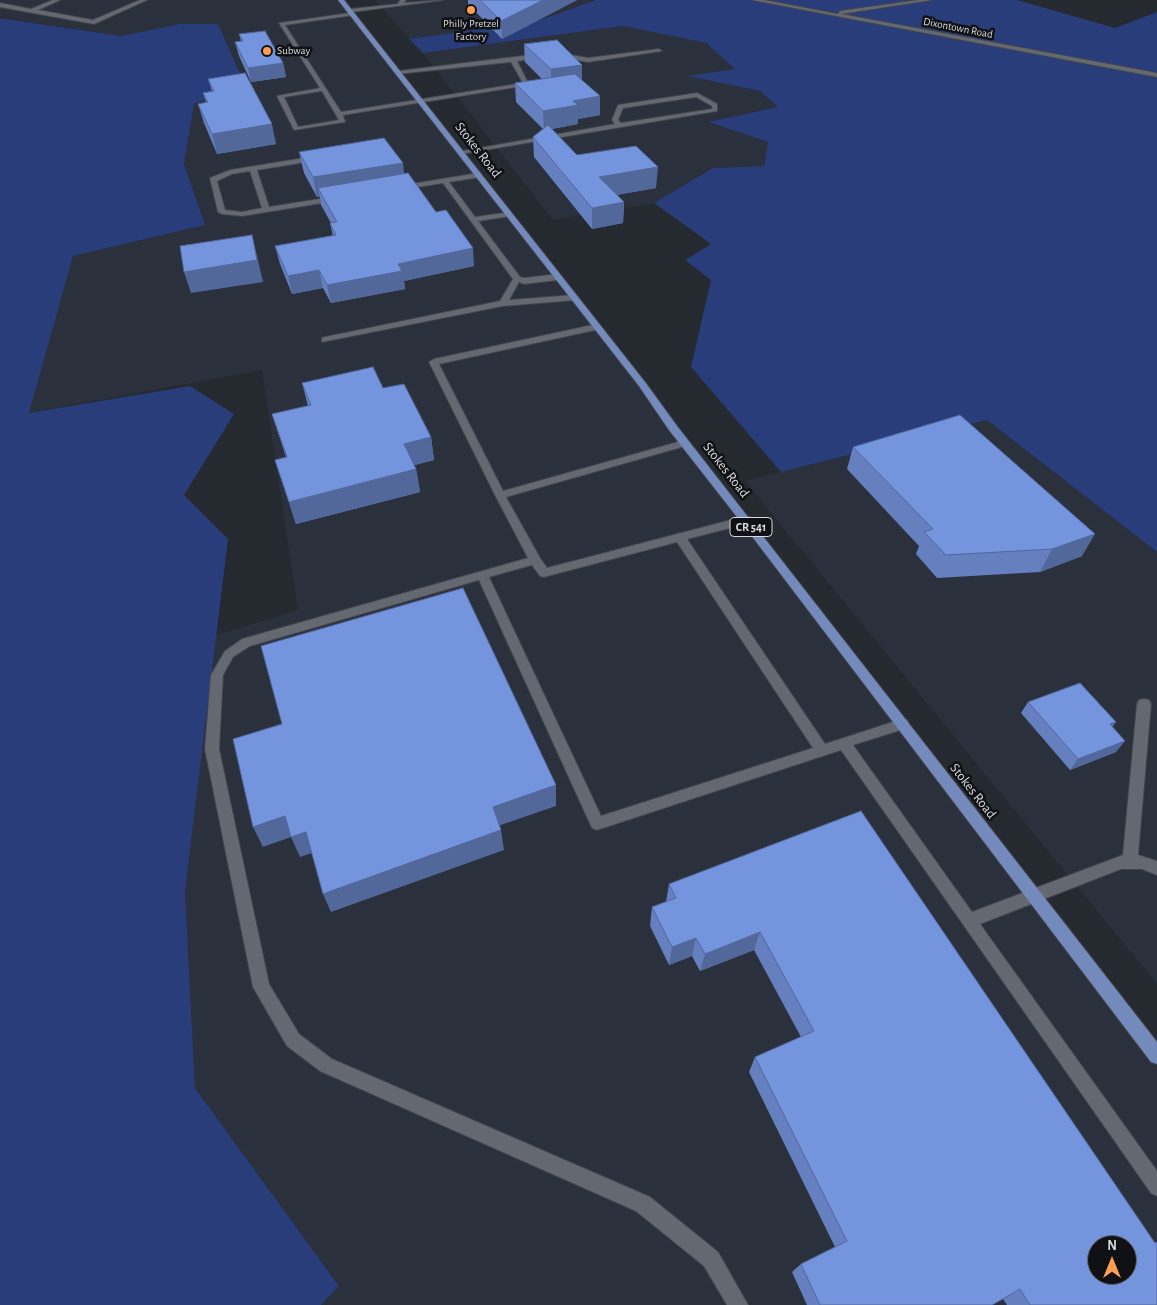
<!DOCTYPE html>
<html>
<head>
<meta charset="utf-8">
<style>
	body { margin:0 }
	#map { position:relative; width:1157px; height:1305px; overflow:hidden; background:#252930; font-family:"Alegreya Sans",sans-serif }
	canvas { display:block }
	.north { position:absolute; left:1087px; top:1235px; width:50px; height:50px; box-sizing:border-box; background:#101115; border:1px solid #606165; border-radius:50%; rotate:0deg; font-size:14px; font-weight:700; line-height:20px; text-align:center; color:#d7dade }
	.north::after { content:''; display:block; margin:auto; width:18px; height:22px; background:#fc9d53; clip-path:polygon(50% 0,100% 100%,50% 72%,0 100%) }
</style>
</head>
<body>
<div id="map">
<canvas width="1157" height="1305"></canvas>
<div class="north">N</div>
</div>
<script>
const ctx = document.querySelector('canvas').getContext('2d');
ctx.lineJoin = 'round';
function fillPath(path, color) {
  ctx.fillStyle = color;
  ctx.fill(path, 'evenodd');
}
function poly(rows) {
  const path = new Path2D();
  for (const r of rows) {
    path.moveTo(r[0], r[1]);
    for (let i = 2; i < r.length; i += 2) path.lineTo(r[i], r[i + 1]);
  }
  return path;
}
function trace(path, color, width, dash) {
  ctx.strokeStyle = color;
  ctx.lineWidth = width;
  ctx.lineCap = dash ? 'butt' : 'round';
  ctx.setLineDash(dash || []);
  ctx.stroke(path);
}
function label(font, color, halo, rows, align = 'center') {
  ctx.font = font + ' "Alegreya Sans",sans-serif';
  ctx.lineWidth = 5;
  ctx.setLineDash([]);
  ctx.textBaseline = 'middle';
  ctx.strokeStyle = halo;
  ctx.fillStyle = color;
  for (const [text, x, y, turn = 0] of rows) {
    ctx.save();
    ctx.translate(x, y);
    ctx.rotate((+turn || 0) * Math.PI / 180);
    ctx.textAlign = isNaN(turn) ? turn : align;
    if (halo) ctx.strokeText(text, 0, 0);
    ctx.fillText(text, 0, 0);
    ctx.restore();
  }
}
fillPath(poly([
	[0,0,341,0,1157,1056,1157,1305,321,1305,339,1286,195,1088,185,891,216,635,298,610,262,370,28,413,73,256,205,225,184,164,194,103,244,83,179,24,121,36,0,17],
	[1097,1245,1127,1245,1127,1275,1097,1275],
	[375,0,596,0,537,21,409,39],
	[623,26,706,43,736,69,689,76,760,91,779,107,709,123,768,142,764,166,713,168,654,203,553,220,423,53],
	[987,420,1157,552,1157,984,745,481]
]), '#2b303d');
fillPath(poly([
	[596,0,1017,0,1115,28,1157,12,1157,552,987,420,781,472,691,367,711,280,685,260,711,244,654,203,713,168,764,166,768,142,708,122,778,107,760,91,687,76,735,69,706,43,623,26,423,53,409,39,537,21],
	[0,18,121,36,179,24,218,24,244,83,194,104,184,164,205,225,73,256,29,413,190,386,234,414,184,495,228,539,185,891,195,1088,339,1286,321,1305,0,1305]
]), '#283d79');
const minor = poly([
	[53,0,60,0,38,10,93,20,140,0,147,0,94,24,0,7,0,3,31,9,53,0],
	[400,0,406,0,404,3,443,0,352,12,354,15,285,25,341,112,523,83,511,62,397,74,399,71,555,52,588,58,659,49,662,51,588,62,555,56,517,61,529,85,343,115,345,122,294,130,277,96,320,88,279,23,350,13,347,11,350,9,398,4,400,0],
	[322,91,339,120,298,127,284,97,322,91],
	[752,0,764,0,838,14,840,11,918,0,932,0,841,14,1157,73,1157,77,752,0],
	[697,93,717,104,717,111,461,154,457,152,615,124,612,120,618,105,697,93],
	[696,97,712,106,712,109,621,123,618,120,623,108,696,97],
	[316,156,319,156,319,160,257,170,269,207,338,196,342,198,341,200,242,216,222,214,218,212,210,178,230,170,316,156],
	[250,171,262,208,242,212,225,210,217,181,232,174,250,171],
	[478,173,482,175,481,177,449,182,475,217,511,212,511,216,478,221,520,277,524,278,558,274,562,277,558,280,524,284,519,282,509,300,574,295,577,296,577,300,503,306,322,342,322,338,325,337,500,301,513,279,443,183,399,190,395,188,399,186,478,173],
	[597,324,600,325,600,329,439,364,503,491,685,440,690,443,689,445,506,497,540,558,547,568,746,516,750,517,752,520,750,523,687,539,825,744,902,719,907,720,909,724,907,728,853,745,972,912,1123,855,1137,704,1139,700,1144,699,1149,700,1151,704,1138,855,1157,861,1157,875,1142,869,1121,869,980,924,1157,1171,1157,1196,1151,1193,841,750,597,830,592,828,479,580,250,646,233,657,223,675,219,749,269,984,299,1034,332,1059,650,1197,718,1252,748,1305,727,1305,704,1266,636,1211,320,1071,287,1046,253,987,205,749,211,675,225,651,242,639,528,558,495,495,429,362,434,359,597,324],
	[677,542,813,748,601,816,489,577,532,565,540,576,544,577,677,542]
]);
const major = poly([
	[338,0,344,0,645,382,677,426,1157,1042,1157,1064,1151,1062,748,531,669,430,639,386,338,0]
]);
trace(minor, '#43454b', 2);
trace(major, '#43454b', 2);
fillPath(minor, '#646871');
fillPath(major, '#758abc');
fillPath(poly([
	[468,0,577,0,502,39,468,4],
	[239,34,283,63,286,77,251,82,239,56,235,42,241,41],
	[524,44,582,65,582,80,600,96,600,115,578,119,578,124,552,129,577,155,656,188,616,195,624,202,623,223,592,229,534,157,533,137,543,129,516,102,515,83,542,79,525,62],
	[208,79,276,144,217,154,204,123,198,104,206,102,203,93,212,91],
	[299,152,404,174,474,266,404,281,405,289,331,303,323,288,292,294,280,264,275,246,333,236,330,223,331,223,321,205,320,197,317,197,304,173],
	[302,383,383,388,431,437,434,460,414,465,416,469,420,492,296,524,275,460,286,457,272,414,308,406],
	[853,447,1082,556,1040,572,937,578,916,554,919,546,847,469],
	[1028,702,1116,722,1112,727,1116,752,1070,770,1021,713],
	[861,811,1154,1243,1157,1242,1157,1305,1007,1305,1003,1299,992,1305,807,1305,792,1272,801,1264,835,1247,749,1072,755,1057,801,1037,754,950,700,971,692,956,669,965,650,926,652,907,666,902,669,884]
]), '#657fbf');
fillPath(poly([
	[543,0,577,0,502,39,501,21],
	[283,63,286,77,251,82,248,68],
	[582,65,582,83,551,88,551,69],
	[600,96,600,115,578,119,578,124,544,130,543,111,573,101],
	[272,124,276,144,217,154,212,134],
	[403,163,405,183,318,188,320,197,317,197,313,177],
	[658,167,656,188,599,198,599,177],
	[624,202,623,223,592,229,592,208],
	[252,235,263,282,191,293,184,272],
	[473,248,474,266,404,281,405,289,331,303,327,285,398,264],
	[319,270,323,288,292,294,288,276],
	[431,437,434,460,408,467,404,444],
	[416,469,420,492,296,524,289,502],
	[1095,534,1082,556,1040,572,1052,549],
	[1116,722,1108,733,1110,724],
	[1125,741,1116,752,1070,770,1078,759],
	[556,785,556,806,495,827,493,807],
	[285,816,306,832,315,852,300,857,291,837,263,847,253,827],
	[501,830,504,850,331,912,323,894],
	[760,932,754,950,700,971,705,954],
	[696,938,692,956,669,965,672,947]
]), '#52689b');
const building = poly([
	[480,0,543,0,501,21,480,0],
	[265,31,283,63,248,68,235,42,243,41,239,34,265,31],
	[557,40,582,65,551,69,524,44,557,40],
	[245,73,272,124,212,134,198,104,208,102,203,93,214,91,208,79,245,73],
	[575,74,600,96,573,101,578,105,543,111,515,83,575,74],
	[548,125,577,155,636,146,658,167,599,177,624,202,592,208,533,137,548,125],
	[384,138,403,163,313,177,299,152,384,138],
	[408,173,436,212,446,210,473,248,398,264,402,271,327,285,319,270,288,276,275,246,336,235,330,223,337,222,318,188,408,173],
	[252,235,257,260,184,272,180,246,252,235],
	[373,367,383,388,404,384,431,437,404,444,416,469,289,502,275,460,287,457,272,414,311,405,302,383,373,367],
	[960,415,1095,534,1052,549,946,555,924,532,933,529,853,447,960,415],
	[463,588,556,785,493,807,501,830,323,894,306,832,291,837,285,816,253,827,233,739,282,724,261,646,463,588],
	[1080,683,1116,722,1110,724,1125,741,1078,759,1028,702,1080,683],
	[861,811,1155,1243,1157,1242,1157,1305,1030,1305,1020,1289,992,1305,820,1305,801,1264,847,1241,755,1057,814,1031,760,932,705,954,696,938,672,947,652,907,676,898,669,884,861,811],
	[1097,1245,1127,1245,1127,1275,1097,1275,1097,1245]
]);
fillPath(building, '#7594de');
trace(building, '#52689b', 1);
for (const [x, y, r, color] of [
	[471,10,5,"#fc9d53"],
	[267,51,5,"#fc9d53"]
]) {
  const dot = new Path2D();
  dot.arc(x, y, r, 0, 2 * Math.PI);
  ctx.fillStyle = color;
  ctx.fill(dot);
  trace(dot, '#101115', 2);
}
label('11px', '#d7dade', '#101115', [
	["Philly Pretzel",471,24],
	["Factory",471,37],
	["Subway",277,51,"left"]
]);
label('11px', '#d7dade', '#101115', [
	["Dixontown Road",958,28,11]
]);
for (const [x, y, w] of [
	[751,527,42]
]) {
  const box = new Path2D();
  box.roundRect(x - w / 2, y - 9.5, w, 19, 4);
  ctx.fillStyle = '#101115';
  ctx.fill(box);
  trace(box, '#d7dade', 1);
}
label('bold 12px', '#d7dade', null, [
	["CR 541",751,527]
]);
label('14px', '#d7dade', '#101115', [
	["Stokes Road",478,150,52],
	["Stokes Road",726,470,52],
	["Stokes Road",973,791,52]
]);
</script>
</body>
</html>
